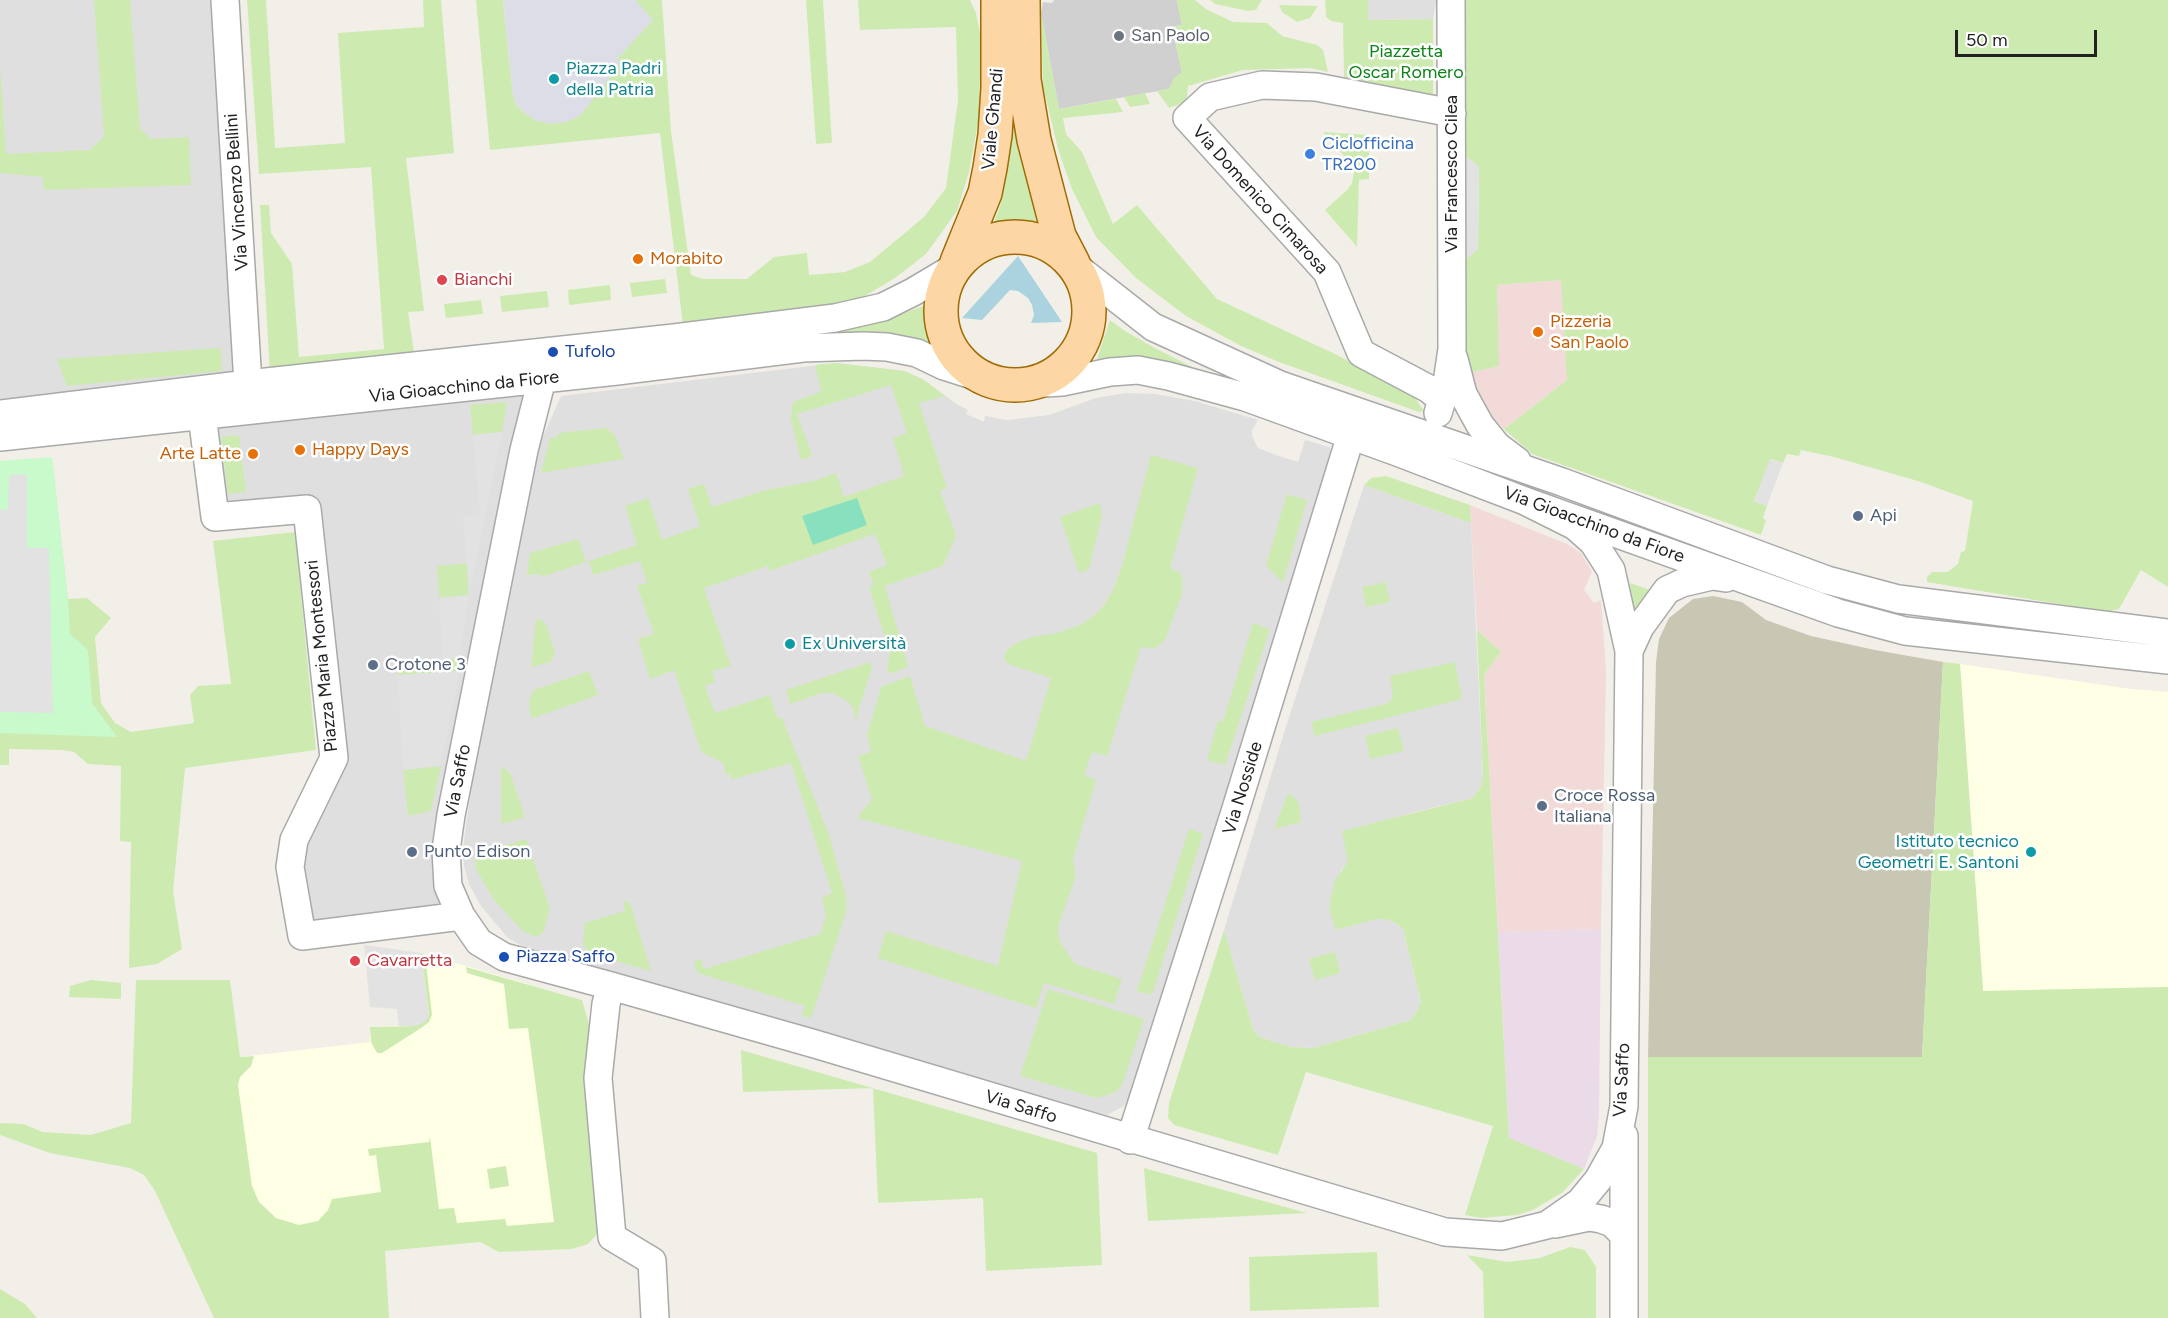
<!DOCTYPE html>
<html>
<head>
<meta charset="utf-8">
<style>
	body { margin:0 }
	#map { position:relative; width:2168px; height:1318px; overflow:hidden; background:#f2efe9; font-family:Figtree,sans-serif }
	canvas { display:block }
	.scale { position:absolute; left:1955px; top:30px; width:142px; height:27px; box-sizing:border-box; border:3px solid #222; border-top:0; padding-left:8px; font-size:18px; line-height:21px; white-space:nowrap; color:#222; -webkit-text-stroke:4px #fff; paint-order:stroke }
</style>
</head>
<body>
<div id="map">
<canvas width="2168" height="1318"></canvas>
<div class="scale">50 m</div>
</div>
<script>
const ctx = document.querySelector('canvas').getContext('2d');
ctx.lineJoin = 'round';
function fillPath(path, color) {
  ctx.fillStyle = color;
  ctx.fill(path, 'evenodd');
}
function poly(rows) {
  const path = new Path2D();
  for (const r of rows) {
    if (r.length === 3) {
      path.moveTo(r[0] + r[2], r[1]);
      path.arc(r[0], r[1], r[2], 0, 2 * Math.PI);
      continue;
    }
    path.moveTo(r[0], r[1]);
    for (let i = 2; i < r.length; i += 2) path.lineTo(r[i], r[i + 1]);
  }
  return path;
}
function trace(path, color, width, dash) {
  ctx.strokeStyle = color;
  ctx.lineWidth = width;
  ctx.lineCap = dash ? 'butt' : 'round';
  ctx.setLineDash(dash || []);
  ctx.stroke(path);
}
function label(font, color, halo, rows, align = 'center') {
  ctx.font = font + ' Figtree,sans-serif';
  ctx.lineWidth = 5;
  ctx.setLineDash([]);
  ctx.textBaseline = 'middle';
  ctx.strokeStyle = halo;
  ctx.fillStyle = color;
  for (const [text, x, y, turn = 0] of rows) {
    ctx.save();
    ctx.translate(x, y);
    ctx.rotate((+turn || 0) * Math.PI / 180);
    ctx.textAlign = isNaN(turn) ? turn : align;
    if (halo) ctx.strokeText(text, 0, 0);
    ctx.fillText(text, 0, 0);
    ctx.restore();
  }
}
fillPath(poly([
	[0,0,225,0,248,384,0,414],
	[1368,0,1436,0,1436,3,1433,19,1367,20],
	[836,363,905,371,924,380,958,405,968,410,966,414,984,422,985,416,1007,420,1049,415,1096,398,1125,393,1155,394,1195,401,1258,420,1252,430,1252,436,1258,448,1279,456,1298,462,1305,440,1329,447,1333,453,1134,1091,1124,1106,1107,1115,997,1090,543,955,523,947,507,937,481,906,469,884,464,866,463,848,471,789,524,497,536,452,561,396],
	[542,379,451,815,461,916,302,936,290,867,334,758,307,509,215,517,202,415],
	[1364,485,1471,523,1483,777,1481,786,1473,798,1407,814,1341,870,1336,930,1376,918,1386,919,1396,923,1403,929,1421,1003,1417,1011,1411,1020,1313,1048,1291,1047,1259,1037,1253,1029,1224,930,1283,736]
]), '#e0dfdf');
fillPath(poly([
	[1633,271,1567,380,1504,429,1478,405,1465,374,1498,366,1497,285,1561,280],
	[1470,505,1567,544,1581,553,1592,572,1584,590,1594,603,1601,600,1606,671,1601,929,1498,932,1484,675,1501,652,1477,630]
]), '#f2dad9');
fillPath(poly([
	[1601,929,1599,1115,1597,1136,1584,1169,1509,1139,1498,932]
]), '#ebdbe8');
fillPath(poly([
	[1960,664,2131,689,2168,692,2168,987,1983,991],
	[421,953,582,1000,588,1231,208,1268,240,1057,370,1042,370,1027,416,1025,429,1015]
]), '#ffffe5');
fillPath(poly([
	[1054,0,1177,0,1182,25,1172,27,1182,72,1169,89,1059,109,1041,14,1043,2,1052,3]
]), '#d0d0d0');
fillPath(poly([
	[1713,596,1742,602,1766,620,1811,636,1875,650,1943,662,1922,1057,1648,1057,1656,662,1659,639,1669,618,1693,599]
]), '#c7c7b4');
fillPath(poly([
	[94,0,130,0,140,128,151,139,189,137,191,185,44,190,43,177,0,173,0,64,6,154,90,150,104,136],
	[247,0,266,0,275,148,345,143,338,33,424,27,423,0,441,0,454,153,406,158,424,311,408,312,415,358,270,372,260,205,269,205,271,233,292,264,299,357,384,349,371,167,259,174],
	[476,0,503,0,513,95,516,104,526,114,537,121,618,58,652,20,635,0,662,0,671,131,691,275,703,279,747,279,774,257,807,253,809,275,845,272,870,262,924,217,946,188,958,100,956,27,860,30,858,0,970,0,976,13,981,38,979,117,969,172,957,211,926,254,895,278,858,300,830,309,683,326,660,133,490,150],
	[806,0,823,0,832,143,816,144],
	[1177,0,1195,0,1206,9,1233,22,1267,23,1282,36,1317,45,1323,50,1328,72,1310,68,1243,70,1188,86,1187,97,1183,103,1169,108,1157,91,1169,89,1174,78,1182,72,1172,27,1182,25],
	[1210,0,1262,0,1256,10,1248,11,1215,4],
	[1325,0,1368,0,1368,20,1433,19,1433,96,1344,77,1343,23,1331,21,1326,17],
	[1461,0,2168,0,2168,587,2141,570,2119,609,2107,612,1927,582,1927,577,1932,572,1948,572,1958,564,1961,552,1965,551,1973,501,1918,481,1834,457,1801,450,1799,456,1787,454,1783,463,1771,459,1754,501,1767,506,1763,518,1766,520,1761,535,1532,454,1504,429,1567,380,1561,280,1497,285,1499,366,1465,374,1462,263,1478,248,1479,167,1462,153],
	[1279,5,1318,6,1310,18,1297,22,1282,12],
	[1041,14,1059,109,1116,99,1123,112,1063,118,1066,134,1082,152,1113,224,1137,205,1217,299,1335,354,1415,398,1424,411,1419,412,1279,362,1241,346,1186,316,1136,278,1096,237,1072,189,1058,149,1043,86],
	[1145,93,1150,104,1130,107,1124,97],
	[1014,95,1046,229,1023,225,993,226,1001,203,1006,178],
	[1323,132,1369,135,1369,179,1359,180,1357,247,1325,210,1347,190,1352,183,1354,172,1352,165],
	[665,279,667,293,632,297,630,283],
	[610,285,611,300,569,305,568,290],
	[547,291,549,307,502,312,500,296],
	[481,300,483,314,446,318,444,304],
	[929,304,928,315,931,333,938,349,883,336,834,333,890,318],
	[1110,320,1125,331,1153,347,1200,371,1121,357,1097,359],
	[221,348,222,371,67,386,57,359],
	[836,363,905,371,924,380,945,396,919,403,947,488,940,491,956,536,943,566,885,586,908,667,892,673,889,673,887,671,890,654,869,587,874,585,869,572,887,565,875,534,769,571,768,566,704,588,731,666,712,671,715,682,705,686,715,713,770,695,777,718,782,718,829,835,846,896,846,912,811,1018,802,1016,805,1006,698,973,694,965,697,959,701,960,704,969,820,934,826,916,822,898,832,893,791,763,730,780,732,774,726,775,723,763,701,752,674,670,650,679,638,639,654,634,637,586,647,583,640,561,593,575,589,561,637,545,625,506,648,498,662,540,700,526,688,489,704,484,712,507,766,490,814,481,836,473,844,497,904,476,893,438,907,433,891,385,797,414,812,456,801,460,791,419,792,405,795,401,821,392,815,365],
	[507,402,502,432,473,435,470,405],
	[606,428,615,435,624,459,541,473,550,438,558,437,558,433],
	[239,435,246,492,228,494,221,437],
	[1151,455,1198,468,1170,568,1179,572,1182,576,1182,594,1165,640,1156,648,1141,647,1107,756,1092,752,1084,775,1096,780,1073,859,1076,876,1058,927,1060,942,1075,964,1122,979,1114,1004,1044,983,1036,1008,878,958,886,931,998,966,1022,861,857,818,872,799,858,756,871,752,867,735,881,687,910,676,925,726,1026,761,1051,678,1008,664,1004,658,1006,651,1016,643,1032,637,1057,633,1080,625,1096,614,1105,604,1113,590,1122,566],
	[52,457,68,599,87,598,111,618,95,637,101,703,115,723,131,732,194,723,190,695,198,686,231,684,213,541,295,532,316,750,185,768,173,891,182,949,157,964,129,968,131,842,120,841,121,766,88,764,74,752,63,750,9,749,9,765,0,765,0,712],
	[1386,476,1470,505,1471,523,1364,485,1371,478],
	[1287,494,1307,500,1283,583,1266,565],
	[1100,503,1102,515,1090,566,1086,571,1079,573,1060,517],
	[578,539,586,562,541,577,541,574,527,575,530,553],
	[467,563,469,596,439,598,437,566],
	[1386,582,1390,602,1366,607,1362,587],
	[1630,583,1653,591,1633,618,1632,599],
	[536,619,542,620,547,626,555,653,551,662,531,667],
	[1253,623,1270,629,1225,765,1207,760,1218,721,1223,722],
	[1477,630,1501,652,1484,675,1509,1138,1584,1169,1563,1192,1533,1210,1517,1215,1481,1218,1465,1215,1493,1126,1306,1072,1278,1155,1174,1125,1168,1118,1169,1103,1224,930,1253,1029,1259,1037,1291,1047,1313,1048,1411,1020,1417,1011,1421,1002,1403,929,1396,923,1386,919,1376,919,1336,930,1330,912,1330,900,1335,880,1348,862,1342,831,1473,798,1481,786,1483,777],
	[459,658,460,671,398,675,397,663],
	[871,662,872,668,855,721,853,708,847,701,832,693,822,693,790,704,786,690],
	[1455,662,1462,699,1315,736,1311,722,1389,703,1393,696,1390,676],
	[1943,662,1960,664,1983,991,2168,987,2168,1318,1648,1318,1648,1057,1922,1057],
	[589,671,598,695,533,718,530,714,529,700,534,690],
	[1398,728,1404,751,1370,759,1365,736],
	[441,766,431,811,408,816,403,770],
	[501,766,510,773,525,817,501,824],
	[1288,793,1294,797,1299,804,1301,822,1274,829],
	[1189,829,1203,834,1152,995,1137,991],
	[526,839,550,908,543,933,535,937,523,931,494,900,476,869,475,855],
	[623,900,630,903,651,971,594,955,586,950,583,944,585,923,625,911],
	[1335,952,1340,973,1315,980,1309,959],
	[421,953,425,954,432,1015,429,1022,421,1028,382,1053,377,1053,371,1042,370,1027,416,1026,429,1015],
	[466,967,582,1000,589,1024,590,1118,600,1223,597,1234,588,1244,572,1249,499,1252,480,1242,385,1251,389,1318,214,1318,155,1191,144,1175,130,1168,50,1153,0,1135,0,1123,23,1124,43,1132,91,1135,131,1123,136,980,230,980,240,1057,254,1056,251,1066,240,1077,238,1085,252,1186,259,1202,276,1218,299,1225,318,1221,328,1210,332,1199,381,1192,376,1155,369,1156,368,1149,429,1142,430,1137,439,1209,454,1208,457,1223,505,1219,507,1226,554,1222,528,1028,509,1029,504,984,467,973],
	[91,980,121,983,121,999,69,997,70,986],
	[1048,989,1144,1019,1122,1085,1116,1092,1097,1098,1020,1076],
	[741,1050,1097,1153,1102,1265,986,1271,983,1198,878,1203,873,1088,743,1092],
	[506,1166,509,1186,490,1189,487,1169],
	[1144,1168,1307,1213,1148,1221],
	[1570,1247,1585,1250,1596,1267,1596,1318,1484,1318,1483,1272,1467,1255,1507,1262,1540,1258],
	[1377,1252,1379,1307,1250,1311,1249,1257],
	[0,1289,25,1304,37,1318,0,1318]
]), '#cdebb0');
fillPath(poly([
	[52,457,68,599,70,634,88,650,92,703,117,737,0,733,0,461]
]), '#c8facc');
fillPath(poly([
	[857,498,867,525,813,545,802,516]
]), '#88e0be');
fillPath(poly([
	[1462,153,1479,167,1478,249,1462,263],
	[502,432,469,596,459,658,443,660,439,598,469,595,463,517,480,515,473,435],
	[1770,459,1783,463,1767,506,1754,501],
	[27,474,27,548,49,548,53,713,0,712,0,510,8,509,9,475],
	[460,671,441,766,403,770,398,675],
	[364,945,421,953,429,1016,425,1022,416,1026,399,1026,397,1009,370,1007]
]), '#e2e2e2');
fillPath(poly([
	[503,0,635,0,653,20,618,58,620,64,581,115,569,121,553,124,537,121,526,114,516,104,513,95]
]), '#dddde8');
fillPath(poly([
	[1018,256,1062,322,1031,323,1034,315,1032,305,1028,298,1018,291,1010,290,982,320,962,318]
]), '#aad3df');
const minor = poly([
	[225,0,248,384],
	[1074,265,1153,327,1280,385,1562,482,1827,580,1898,599,2168,633],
	[1454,359,1463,394,1480,425,1497,446,1517,461],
	[542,379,524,450,451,815,446,850,448,886,461,916,479,942,504,957,611,986,815,1044,1445,1232,1502,1236,1547,1225,1580,1202,1598,1180,1616,1148,1624,1106,1629,651,1611,570,1593,542,1575,526,1525,501],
	[1029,384,1062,382,1110,372,1138,370,1168,376,1245,397,1397,452,1525,501,1838,613,1905,631,2168,660],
	[1442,400,1429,389,1361,353,1327,272,1187,118,1210,97,1262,85,1316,87,1452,113],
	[1438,413,1447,383,1452,349,1451,0],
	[0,414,248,384,674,338,835,318,883,307,913,292,955,267],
	[202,415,215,517,307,509,334,758,294,840,290,867,302,936,461,916],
	[0,437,617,371,803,348,863,346,887,347,917,353,944,366,994,382],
	[1629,651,1640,627,1667,590,1682,583,1712,576,1726,578],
	[611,986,606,1004,598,1078,612,1237,652,1261,655,1318],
	[1624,1136,1624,1318],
	[1130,1140,1234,815,1351,435],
	[1555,1224,1589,1217,1601,1219,1612,1223,1623,1234]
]);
const major = poly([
	[1023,0,1024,80,1034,140,1059,236,1073,263],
	[1015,311,74],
	[957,262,985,193,990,168,995,135,998,88,998,0]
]);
trace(minor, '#a9a9a9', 30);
trace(major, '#a06b00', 36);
trace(minor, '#fff', 27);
trace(major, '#fcd6a4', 33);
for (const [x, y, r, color] of [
	[1119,36,6,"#6b7280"],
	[554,79,6,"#0f9aa8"],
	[1310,154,6,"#3f7fe0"],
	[638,259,6,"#e8710a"],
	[442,280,6,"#e0444e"],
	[1538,332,6,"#e8710a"],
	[553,352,6,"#1a4fb4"],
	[300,450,6,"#e8710a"],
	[253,454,6,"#e8710a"],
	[1858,516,6,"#5c6f8a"],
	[790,644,6,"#0f9aa8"],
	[373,665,6,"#5c6f8a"],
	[1542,806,6,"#5c6f8a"],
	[412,852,6,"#5c6f8a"],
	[2031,852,6,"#0f9aa8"],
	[504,957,6,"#1a4fb4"],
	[355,961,6,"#e0444e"]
]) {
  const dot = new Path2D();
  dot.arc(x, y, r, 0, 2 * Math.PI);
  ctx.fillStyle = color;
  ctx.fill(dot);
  trace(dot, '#fff', 2);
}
label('18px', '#5b616d', '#fff', [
	["San Paolo",1131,36]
], 'left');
label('18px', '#0c8416', '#fff', [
	["Piazzetta",1406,52],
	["Oscar Romero",1406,73]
]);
label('18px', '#0d838f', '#fff', [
	["Piazza Padri",566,69],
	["della Patria",566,90],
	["Ex Università",802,644],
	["Istituto tecnico",2019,842,"right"],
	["Geometri E. Santoni",2019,863,"right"]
], 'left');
label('18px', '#222', '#fff', [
	["Viale Ghandi",993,119,-85],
	["Via Francesco Cilea",1452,174,-90],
	["Via Vincenzo Bellini",237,192,-94],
	["Via Domenico Cimarosa",1260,200,48],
	["Via Gioacchino da Fiore",464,387,-6],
	["Via Gioacchino da Fiore",1594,525,20],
	["Piazza Maria Montessori",322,656,-96],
	["Via Saffo",458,781,-79],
	["Via Nosside",1243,788,-73],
	["Via Saffo",1622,1080,-87],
	["Via Saffo",1021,1107,17]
]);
label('18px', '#366cbe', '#fff', [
	["Ciclofficina",1322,144],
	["TR200",1322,165]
], 'left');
label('18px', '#c56008', '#fff', [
	["Morabito",650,259],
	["Pizzeria",1550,322],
	["San Paolo",1550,343],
	["Happy Days",312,450],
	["Arte Latte",241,454,"right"]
], 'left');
label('18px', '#be3a42', '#fff', [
	["Bianchi",454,280],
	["Cavarretta",367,961]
], 'left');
label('18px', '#164399', '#fff', [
	["Tufolo",565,352],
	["Piazza Saffo",516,957]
], 'left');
label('18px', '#4e5e75', '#fff', [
	["Api",1870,516],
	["Crotone 3",385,665],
	["Croce Rossa",1554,796],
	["Italiana",1554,817],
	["Punto Edison",424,852]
], 'left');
</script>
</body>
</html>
